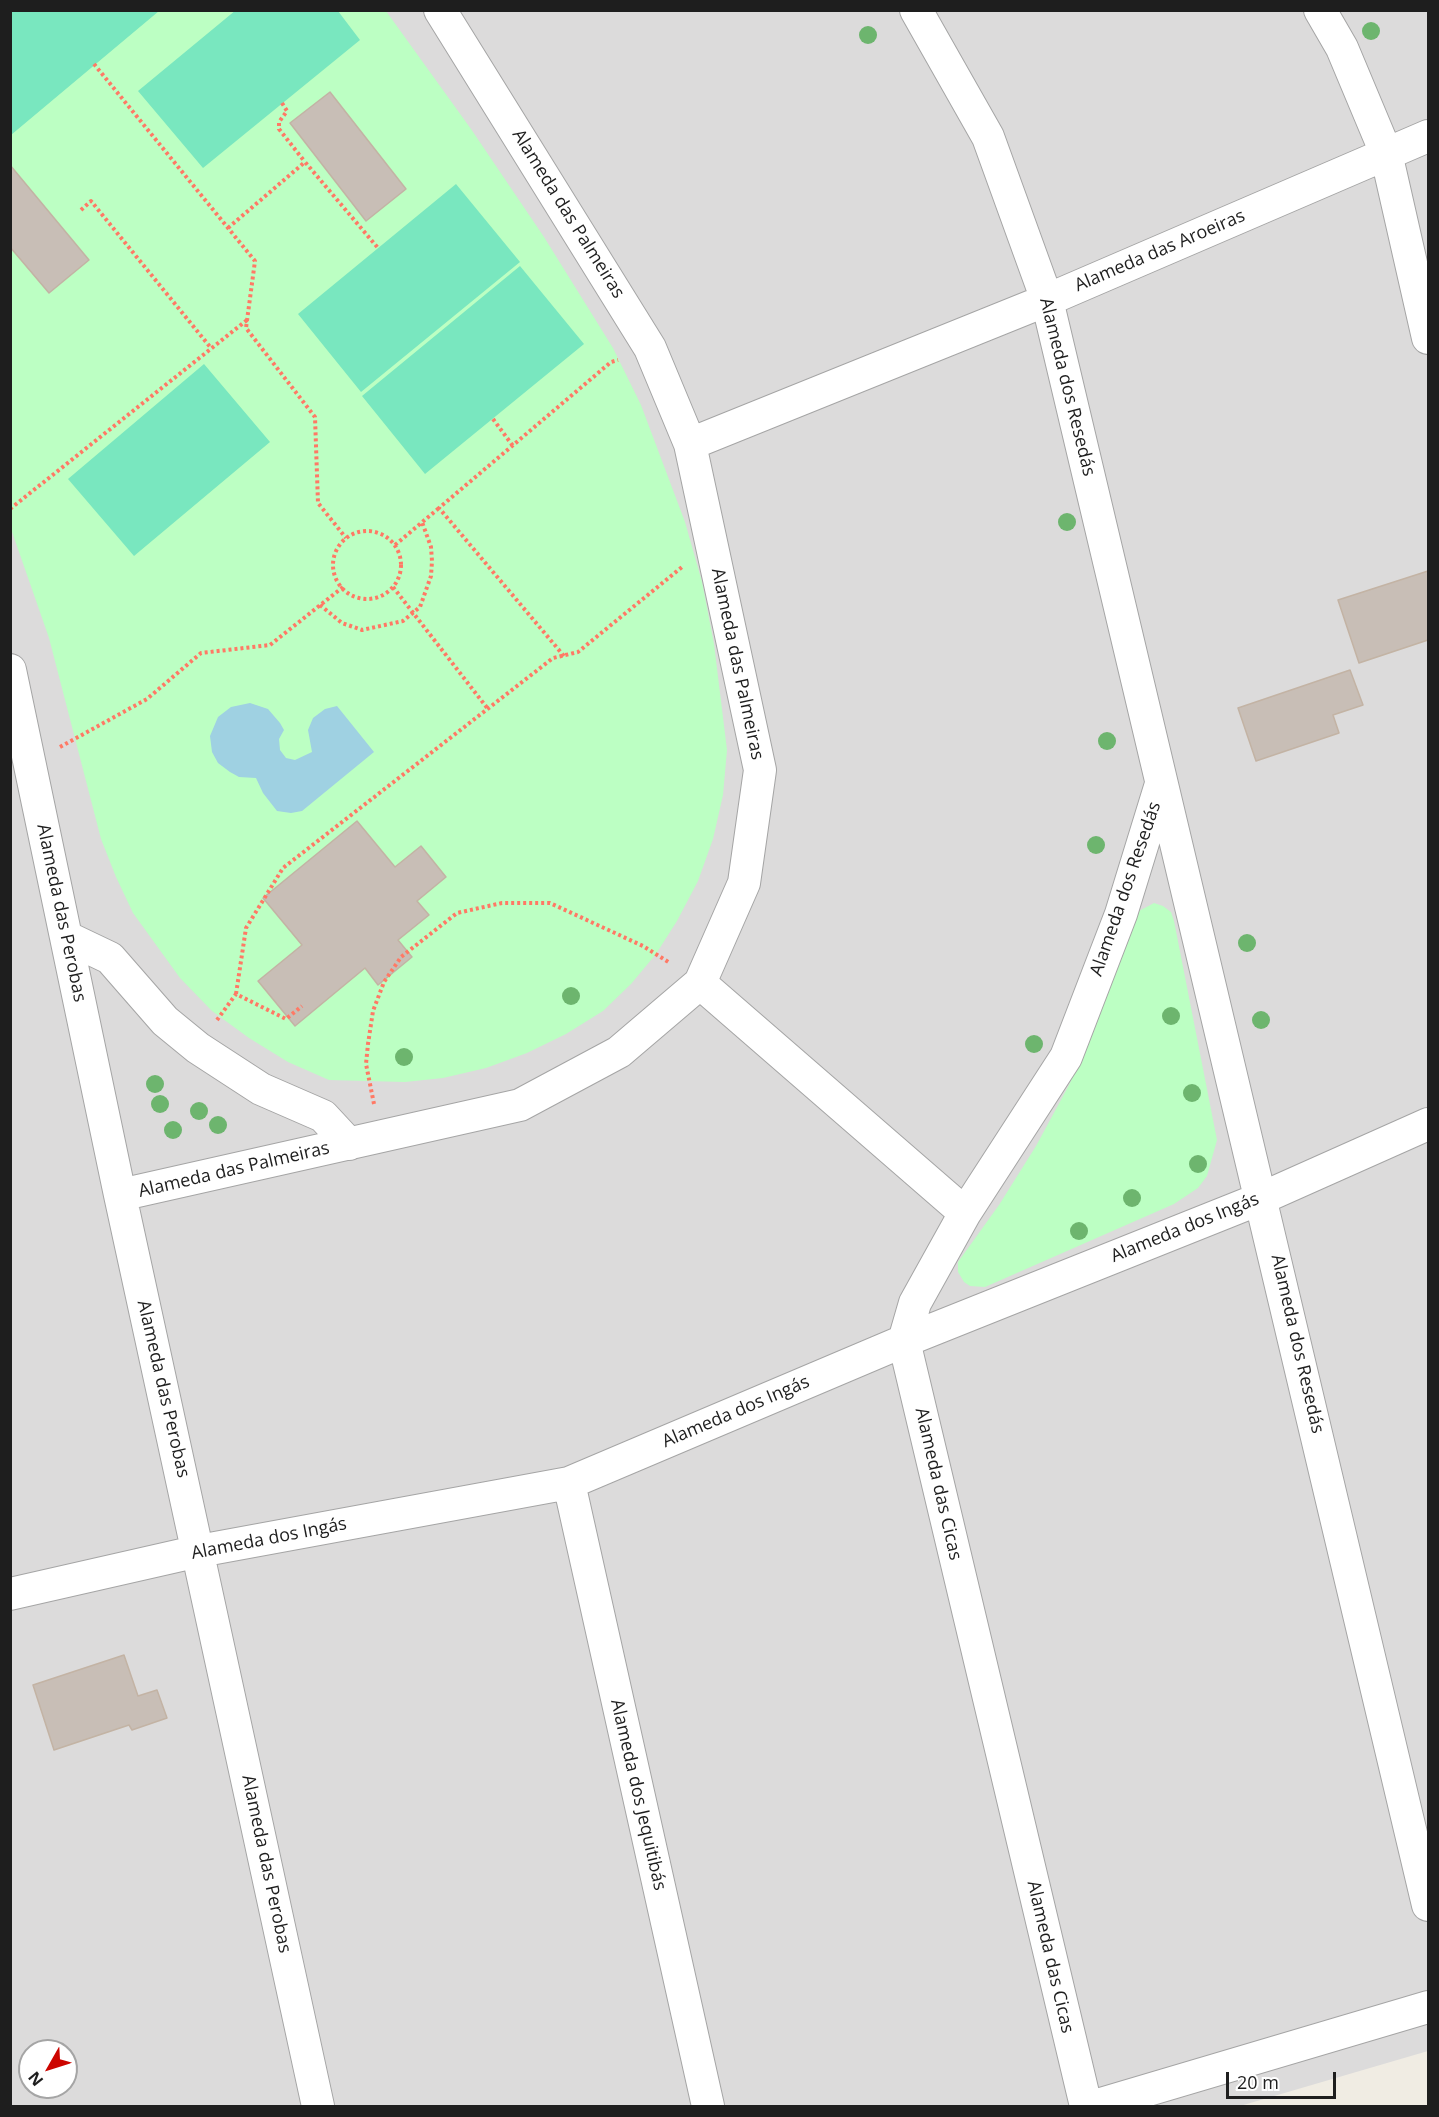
<!DOCTYPE html>
<html>
<head>
<meta charset="utf-8">
<style>
	body { margin:0 }
	#map { position:relative; width:1439px; height:2117px; overflow:hidden; background:#f0ece3; font-family:"Open Sans",sans-serif }
	canvas { display:block }
	.frame { position:absolute; inset:0; border:12px solid #1e1e1e; pointer-events:none }
	.north { position:absolute; left:18px; top:2039px; width:60px; height:60px; box-sizing:border-box; background:#fff; border:2px solid #a5a5a5; border-radius:50%; rotate:231deg; font-size:16px; font-weight:700; line-height:24px; text-align:center; color:#1e1e1e }
	.north::after { content:''; display:block; margin:auto; width:21px; height:27px; background:#cc0500; clip-path:polygon(50% 0,100% 100%,50% 72%,0 100%) }
	.scale { position:absolute; left:1226px; top:2072px; width:110px; height:27px; box-sizing:border-box; border:3px solid #1e1e1e; border-top:0; padding-left:8px; font-size:18px; line-height:21px; white-space:nowrap; color:#1e1e1e; -webkit-text-stroke:4px #fff; paint-order:stroke }
</style>
</head>
<body>
<div id="map">
<canvas width="1439" height="2117"></canvas>
<div class="frame"></div>
<div class="north">N</div>
<div class="scale">20 m</div>
</div>
<script>
const ctx = document.querySelector('canvas').getContext('2d');
ctx.lineJoin = 'round';
function fillPath(path, color) {
  ctx.fillStyle = color;
  ctx.fill(path, 'evenodd');
}
function poly(rows) {
  const path = new Path2D();
  for (const r of rows) {
    if (r.length === 3) {
      path.moveTo(r[0] + r[2], r[1]);
      path.arc(r[0], r[1], r[2], 0, 2 * Math.PI);
      continue;
    }
    path.moveTo(r[0], r[1]);
    for (let i = 2; i < r.length; i += 2) path.lineTo(r[i], r[i + 1]);
  }
  return path;
}
function trace(path, color, width, dash) {
  ctx.strokeStyle = color;
  ctx.lineWidth = width;
  ctx.lineCap = dash ? 'butt' : 'round';
  ctx.setLineDash(dash || []);
  ctx.stroke(path);
}
function label(font, color, halo, rows, align = 'center') {
  ctx.font = font + ' "Open Sans",sans-serif';
  ctx.lineWidth = 6;
  ctx.setLineDash([]);
  ctx.textBaseline = 'middle';
  ctx.strokeStyle = halo;
  ctx.fillStyle = color;
  for (const [text, x, y, turn = 0] of rows) {
    ctx.save();
    ctx.translate(x, y);
    ctx.rotate((+turn || 0) * Math.PI / 180);
    ctx.textAlign = isNaN(turn) ? turn : align;
    if (halo) ctx.strokeText(text, 0, 0);
    ctx.fillText(text, 0, 0);
    ctx.restore();
  }
}
fillPath(poly([
	[11,11,1428,11,1428,2051,1240,2106,11,2106],
	[30,2051,66,2051,66,2087,30,2087]
]), '#dcdbdb');
fillPath(poly([
	[10,11,386,11,471,129,544,237,613,348,641,405,685,522,702,582,714,644,727,750,723,795,713,839,698,881,677,921,656,954,631,984,603,1011,566,1034,527,1053,486,1068,443,1078,405,1082,329,1080,288,1062,249,1038,212,1011,180,978,133,913,116,877,101,839,49,638,11,529],
	[1154,903,1163,906,1171,912,1174,921,1217,1140,1207,1176,1198,1188,1174,1204,985,1287,970,1286,964,1282,958,1272,958,1262,999,1205,1036,1146,1069,1085,1094,1031,1135,918,1139,911]
]), '#bcffc3');
fillPath(poly([
	[11,10,159,10,159,11,11,135],
	[236,10,338,11,360,40,203,168,138,91],
	[456,184,520,262,361,392,298,314],
	[520,266,584,344,425,474,362,396],
	[204,364,270,442,134,556,68,479]
]), '#79e7bf');
fillPath(poly([
	[250,703,268,709,280,723,284,730,279,739,280,750,286,758,295,760,312,752,308,730,313,718,325,709,337,706,374,752,302,811,291,813,277,811,263,793,256,778,239,777,230,772,218,763,212,752,210,736,218,717,231,707]
]), '#9fd1e2');
const building = poly([
	[330,92,406,189,366,221,290,123,330,92],
	[10,165,89,260,49,293,10,247,10,165],
	[1428,571,1428,640,1359,663,1338,600,1428,571],
	[1350,670,1363,705,1333,715,1339,733,1256,761,1238,708,1350,670],
	[357,821,395,867,421,846,446,877,417,901,429,915,398,940,412,957,378,985,365,968,295,1026,258,981,302,945,263,898,357,821],
	[124,1655,138,1696,157,1690,167,1718,132,1730,129,1725,54,1750,33,1685,124,1655]
]);
fillPath(building, '#c8beb6');
trace(building, '#c3b3a4', 1.5);
const minor = poly([
	[916,10,988,137,1047,300,1428,1905],
	[1320,10,1342,48,1386,153,1428,338],
	[690,444,1047,300,1428,136],
	[10,670,120,1195,318,2106],
	[66,937,110,958,165,1021,198,1048,261,1089,323,1116,349,1144],
	[700,983,965,1213],
	[120,1195,520,1105,619,1052,700,983,744,883,760,770,690,444,650,348,440,10],
	[569,1483,708,2106],
	[10,1594,199,1551,569,1483,904,1341,1262,1198,1428,1124],
	[1086,2106,904,1341,915,1303,965,1213,1066,1057,1121,914,1161,784],
	[1094,2106,1428,2007]
]);
trace(minor, '#a5a5a5', 34);
trace(poly([
	[94,64,255,261,246,328,315,417,318,503,346,538],
	[282,103,287,111,279,122,279,129,305,162],
	[81,210,91,201,211,348],
	[228,228,305,162,378,248],
	[493,419,513,446],
	[10,509,247,320],
	[367,565,34],
	[395,545,439,508],
	[393,587,488,709],
	[320,605,342,623,362,630,403,621,420,607,431,576,432,561,431,547,422,522],
	[564,656,439,508,611,362,618,360],
	[60,747,147,699,201,653,270,645,343,587],
	[236,994,246,928,283,868,553,658,578,652,682,567],
	[217,1020,236,994,286,1019,302,1006],
	[374,1104,366,1064,368,1044,373,1011,384,982,401,957,457,913,502,903,550,903,643,946,670,963]
]), '#ff7965', 4, [3, 3]);
trace(minor, '#fff', 32);
ctx.fillStyle = '#6db56e';
for (const [x, y] of [
	[1371,31],
	[868,35],
	[1067,522],
	[1107,741],
	[1096,845],
	[1247,943],
	[571,996],
	[1171,1016],
	[1261,1020],
	[1034,1044],
	[404,1057],
	[155,1084],
	[1192,1093],
	[160,1104],
	[199,1111],
	[218,1125],
	[173,1130],
	[1198,1164],
	[1132,1198],
	[1079,1231]
]) {
  ctx.beginPath();
  ctx.arc(x, y, 9, 0, 2 * Math.PI);
  ctx.fill();
}
label('18px', '#1e1e1e', '#fff', [
	["Alameda das Palmeiras",568,214,58],
	["Alameda das Aroeiras",1160,251,-23],
	["Alameda dos Resedás",1067,387,76],
	["Alameda das Palmeiras",737,664,78],
	["Alameda dos Resedás",1126,889,-71],
	["Alameda das Perobas",61,913,78],
	["Alameda das Palmeiras",234,1170,-13],
	["Alameda dos Ingás",1185,1228,-22],
	["Alameda dos Resedás",1297,1344,77],
	["Alameda das Perobas",163,1389,77],
	["Alameda dos Ingás",736,1412,-23],
	["Alameda das Cicas",938,1484,77],
	["Alameda dos Ingás",269,1539,-11],
	["Alameda dos Jequitibás",638,1795,77],
	["Alameda das Perobas",266,1864,78],
	["Alameda das Cicas",1050,1957,77]
]);
</script>
</body>
</html>
